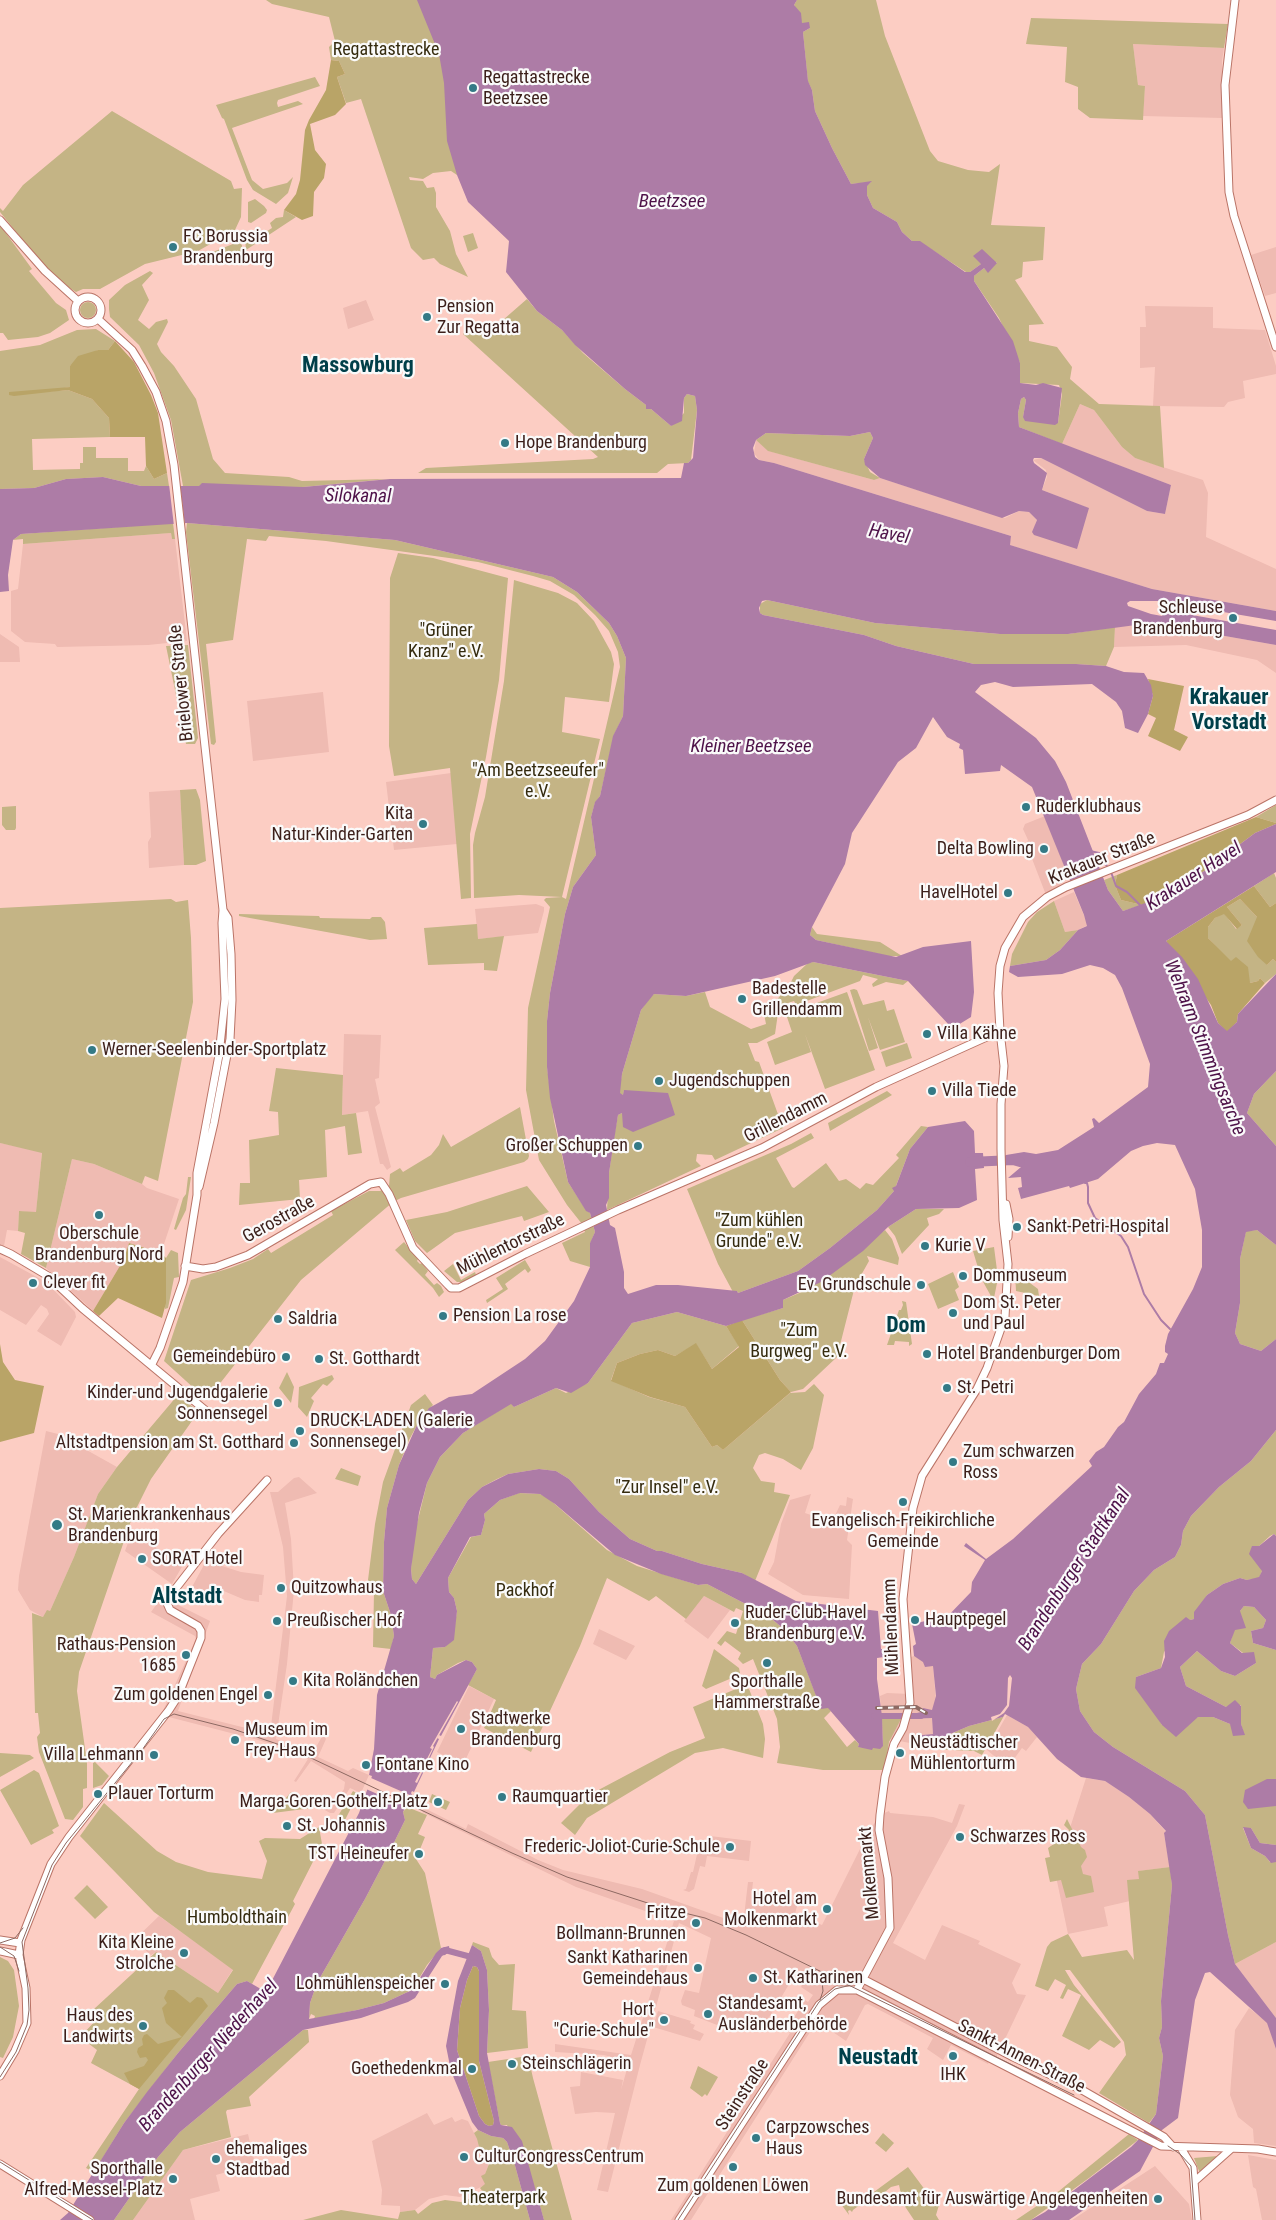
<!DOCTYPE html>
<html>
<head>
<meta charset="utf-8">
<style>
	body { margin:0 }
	canvas { display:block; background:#fccdc3 }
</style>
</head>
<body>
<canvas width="1276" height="2220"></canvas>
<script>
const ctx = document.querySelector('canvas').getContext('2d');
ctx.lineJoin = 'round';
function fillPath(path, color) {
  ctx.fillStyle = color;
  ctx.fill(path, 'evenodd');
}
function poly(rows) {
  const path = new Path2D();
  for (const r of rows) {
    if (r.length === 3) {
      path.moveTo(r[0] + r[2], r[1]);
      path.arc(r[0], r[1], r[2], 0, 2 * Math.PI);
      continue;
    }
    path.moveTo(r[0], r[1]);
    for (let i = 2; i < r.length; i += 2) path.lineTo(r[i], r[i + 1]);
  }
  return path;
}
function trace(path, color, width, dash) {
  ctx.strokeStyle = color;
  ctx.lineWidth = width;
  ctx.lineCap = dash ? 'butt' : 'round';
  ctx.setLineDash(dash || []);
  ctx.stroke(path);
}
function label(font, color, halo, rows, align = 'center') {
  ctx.font = font + ' "Roboto Condensed",sans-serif';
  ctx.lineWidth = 4.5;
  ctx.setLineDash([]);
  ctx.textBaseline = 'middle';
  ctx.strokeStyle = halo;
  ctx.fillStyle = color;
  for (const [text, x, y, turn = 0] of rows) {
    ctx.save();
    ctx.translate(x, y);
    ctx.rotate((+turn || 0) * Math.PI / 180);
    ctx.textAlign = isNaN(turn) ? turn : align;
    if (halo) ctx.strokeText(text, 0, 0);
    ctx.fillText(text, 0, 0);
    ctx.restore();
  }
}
fillPath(poly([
	[1133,44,1224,48,1222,61,1222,118,1143,116,1145,86,1138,85],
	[1276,247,1276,293,1265,296,1251,255],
	[366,300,374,320,348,329,343,308],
	[1145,306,1213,307,1213,328,1265,330,1276,366,1276,374,1243,381,1245,398,1228,402,1224,407,1153,406,1155,367,1140,368,1140,327,1146,327],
	[1080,404,1094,410,1122,447,1135,458,1203,480,1208,493,1206,537,1276,569,1276,611,1152,589,1009,545,1011,536,774,463,759,460,754,453,756,440,769,451,874,480,880,478,1005,518,1019,511,1029,512,1037,520,1035,525,1088,508,1042,490,1047,477,1046,470,1033,460,1041,458,1147,511,1165,514,1171,485,1062,444],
	[171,533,172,539,175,539,187,641,148,645,57,647,55,644,25,642,11,631,11,591,18,589,23,544],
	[1151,623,1276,645,1276,673,1257,660,1186,645,1114,647,1115,627],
	[0,634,19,647,20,662,0,662],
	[323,692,329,752,253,761,247,701],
	[451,773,457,844,394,850,386,782],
	[180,790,184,865,149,868,148,842,151,837,149,792],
	[1045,816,1068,875,1057,888,1046,895,1029,851,1025,849,1028,840,1023,829,1025,824],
	[1074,892,1088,925,1078,930,1065,932,1054,901],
	[536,904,544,907,544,911,538,933,478,939,475,909],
	[344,1034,381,1035,379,1078,375,1079,380,1103,375,1107,391,1167,387,1170,383,1164,380,1164,368,1111,342,1115],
	[0,1143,42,1152,36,1213,19,1211,18,1231,7,1230,4,1246,0,1245],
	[72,1159,94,1164,142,1184,147,1188,179,1199,161,1253,129,1243,124,1259,93,1311,46,1268],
	[0,1257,46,1282,75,1312,76,1317,61,1346,37,1331,49,1314,47,1309,41,1305,26,1325,0,1310],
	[46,1431,58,1434,117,1467,98,1494,74,1557,50,1611,43,1617,30,1610,18,1590,19,1576],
	[299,1477,317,1493,285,1503,291,1539,294,1590,287,1664,276,1739,312,1754,323,1735,326,1739,318,1757,348,1771,353,1768,369,1775,361,1793,350,1788,334,1813,330,1813,318,1806,321,1803,329,1808,332,1807,344,1789,345,1782,311,1761,296,1782,294,1781,308,1759,282,1747,258,1740,161,1715,196,1639,195,1636,151,1612,162,1597,210,1621,178,1711,270,1734,287,1596,283,1547,270,1492,278,1492,294,1478],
	[811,1494,805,1513,832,1522,840,1505,846,1506,847,1497,853,1499,847,1540,852,1545,849,1599,803,1595,768,1574,774,1562,781,1524,790,1500],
	[132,1532,183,1565,172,1584,125,1551],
	[206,1561,241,1572,264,1575,262,1595,259,1595,259,1602,245,1600,219,1589,215,1596,192,1587],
	[704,1596,730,1610,708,1639,684,1621],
	[599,1629,635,1646,626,1660,593,1644],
	[914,1656,933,1666,936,1701,932,1711,922,1711,916,1715,917,1719,932,1718,933,1734,912,1736,910,1743,883,1738,880,1696,887,1693,910,1694,908,1658],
	[469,1686,494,1699,463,1765,437,1752],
	[1007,1715,1028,1727,1037,1737,1026,1751,1022,1748,1014,1759,1011,1757,1005,1765,987,1750],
	[1086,1778,1105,1781,1129,1797,1150,1814,1166,1832,1164,1834,1170,1867,1139,1871,1139,1879,1130,1901,1104,1907,1108,1926,1068,1934,1053,1862,1069,1831],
	[959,1804,965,1805,957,1826,893,1943,925,1960,942,1925,980,1941,978,1944,1021,1964,1012,1983,1017,1994,1026,1995,995,2060,989,2061,988,2064,951,2045,943,2060,927,2049,933,2038,868,2004,865,2005,846,2041,817,2021,691,2220,671,2220,790,2033,786,2030,805,2000,808,2002,813,1995,801,1987,804,1982,803,1979,797,1977,794,1982,791,1981,770,2016,757,2030,721,2017,717,2025,694,2016,695,2010,682,2005,681,2001,685,1990,699,1993,711,1938,679,1923,640,2065,608,2192,597,2190,615,2113,596,2112,575,2114,570,2087,580,2086,581,2072,623,2080,621,2090,629,2062,604,2055,555,2052,555,2044,631,2055,674,1921,576,1887,422,1812,424,1808,466,1829,468,1824,538,1860,563,1870,642,1889,743,1925,748,1882,753,1882,752,1891,774,1894,798,1902,795,1914,822,1925,869,1831,880,1815,889,1811,890,1813,933,1817,952,1823],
	[710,1836,751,1841,749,1861,707,1856,705,1867,700,1866,694,1889,689,1892,683,1890,686,1889,691,1872,693,1872,698,1850,708,1850],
	[159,1916,233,1969,218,1993,156,1952,151,1955,134,1940],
	[1276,1942,1276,2018,1235,1964],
	[1249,2008,1268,2023,1276,2049,1276,2146,1254,2143,1253,2129,1238,2117,1230,2095,1235,2030],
	[658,2011,691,2021,690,2023,695,2025,693,2029,704,2034,700,2041,653,2027],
	[427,2113,434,2125,452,2117,455,2122,462,2119,468,2121,477,2139,482,2159,489,2164,485,2174,485,2185,460,2197,445,2195,429,2199,415,2210,400,2212,400,2206,381,2205,382,2190,372,2141],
	[248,2134,255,2164,216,2175,220,2191,190,2199,195,2220,133,2220,183,2150],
	[1248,2155,1276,2160,1276,2220,1262,2220,1256,2189,1253,2187],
	[1155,2166,1189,2204,1192,2220,1072,2220]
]), '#efbbb2');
fillPath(poly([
	[266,0,586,0,490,156,457,175,451,171,433,173,423,179,409,177,410,180,423,181,427,188,434,187,436,193,436,207,450,231,456,254,468,277,440,264,434,258,423,260,411,248,361,99,346,103,337,77,345,74,339,61,331,60,329,47,335,41,329,17,272,4],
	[797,0,876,0,885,36,930,151,938,161,968,170,989,172,1000,164,991,225,1045,227,1043,260,1023,262,1022,277,1015,280,1044,324,1029,325,1029,341,1057,347,1072,367,1070,379,1099,404,1160,406,1164,468,1135,458,1122,447,1094,410,1080,404,1062,444,1019,427,1018,413,1021,399,1024,397,1026,400,1023,417,1058,423,1062,394,1059,385,1020,383,1018,380,1020,363,999,318,974,281,974,276,984,268,988,272,997,262,981,264,970,272,966,272,920,242,912,241,902,232,897,222,873,208,867,195,866,186,871,182,851,184,832,148,815,111,812,90,808,82,803,32,810,28,802,23,794,5],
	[1031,18,1228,24,1224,48,1133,44,1138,85,1145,86,1143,120,1090,118,1078,109,1078,87,1065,82,1067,47,1026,44],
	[315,77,320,86,278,100,277,103,278,107,298,101,303,104,232,128,252,180,263,189,287,183,293,177,288,193,276,204,253,190,247,180,224,119,222,118,216,105],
	[112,111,231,181,234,189,242,188,241,217,235,230,198,251,145,264,100,289,83,289,76,292,62,283,38,259,0,212,0,208,3,211,23,185],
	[255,199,264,206,267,210,266,213,251,223,248,222,248,202],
	[284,210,296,217,246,250,245,237,253,235,256,238,272,228,270,223,276,218,283,217],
	[0,225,32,269,29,271,56,303,66,310,69,320,50,333,38,337,8,340,3,333,0,333],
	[473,233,478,248,468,252,463,236],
	[238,242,242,245,241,257,219,253,195,259],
	[150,271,153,273,142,285,149,300,138,320,149,329,156,322,167,319,168,322,157,344,161,352,174,366,196,399,213,459,225,473,289,477,302,481,388,479,303,487,183,486,171,420,154,373,139,345,110,317,109,309,109,300,125,285],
	[527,299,537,311,562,330,583,353,625,389,646,405,646,408,651,409,671,426,684,413,684,398,687,394,695,396,697,410,691,460,688,463,668,464,657,473,418,473,426,468,593,459,598,457,463,334,469,327,476,333,482,327,488,333],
	[88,310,8],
	[96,329,115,341,108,350,98,350,70,366,70,387,42,392,68,390,92,399,109,418,110,437,32,439,33,470,80,469,80,463,83,463,83,447,96,447,96,458,128,458,128,471,144,471,146,466,154,479,167,473,169,486,141,486,103,477,66,479,34,488,0,489,0,351,40,345,77,330],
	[870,432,873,438,864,459,870,472,880,478,874,480,768,451,756,440,766,433,850,436],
	[173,523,175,539,172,539,171,533,23,544,23,539,13,540,21,534],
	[187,523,395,540,553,577,577,592,609,623,617,636,626,658,623,716,614,735,600,796,595,803,591,817,596,855,573,887,565,914,550,993,547,1021,547,1067,554,1121,568,1182,586,1210,590,1213,595,1232,590,1244,590,1267,570,1261,562,1243,585,1232,582,1224,567,1205,539,1160,526,1090,528,1008,550,907,544,900,546,898,562,897,519,895,474,898,473,845,475,833,485,797,504,681,514,580,558,593,577,603,594,621,611,652,614,664,609,702,565,697,562,732,600,739,562,897,566,899,620,667,618,652,609,631,595,615,574,595,550,581,533,576,478,562,326,541,269,536,266,541,247,539,233,640,206,644,216,742,214,745,211,744,186,532],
	[398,553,433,558,508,578,499,680,486,757,470,834,471,898,461,899,450,768,394,776,389,746,390,578],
	[767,600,875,623,1000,634,1068,634,1115,627,1114,647,1106,666,1076,664,974,664,896,646,864,635,763,615,760,613,760,604],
	[188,645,198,738,195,744,186,744,166,646],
	[196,789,200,800,206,861,196,865,184,865,180,790],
	[1276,805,1276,823,1256,817],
	[16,806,16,828,15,830,6,830,2,825,2,807],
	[1274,873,1276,878,1276,903,1270,907,1254,886],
	[1117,875,1115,885,1121,900,1142,905,1123,911,1108,890,1104,880],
	[171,899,176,902,188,900,191,938,193,1002,158,1181,145,1176,142,1184,94,1164,72,1159,46,1268,21,1254,25,1233,18,1231,19,1211,36,1212,42,1153,0,1143,0,908],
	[1240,899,1257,917,1267,965,1273,959,1276,962,1276,974,1265,983,1260,978,1258,981,1250,983,1208,938,1208,927,1215,918,1224,913,1236,929,1242,925,1227,907],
	[1054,901,1065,932,1078,930,1060,950,1046,960,1010,966,1012,954,1028,922,1037,912],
	[239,914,319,916,320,918,370,919,372,917,381,917,385,922,387,939,370,940,239,916],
	[477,924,478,939,504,936,497,971,484,970,484,963,428,965,424,928],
	[812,927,817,934,880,942,902,956,888,956,816,940,810,935],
	[813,962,908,981,903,985,886,982,873,987,872,984,878,979,863,975,860,981,796,1005,794,1001,779,1006,775,1034,757,1043,748,1043,755,1061,759,1062,783,1128,715,1160,712,1155,697,1154,696,1161,701,1166,607,1210,609,1173,615,1131,618,1115,622,1113,624,1090,623,1095,620,1094,619,1090,622,1074,641,1010,650,997,654,994,686,996,705,992,710,1007,751,1029,766,1024,764,1014,789,986,794,976,808,963],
	[854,989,857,990,863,1005,884,1000,887,1011,894,1009,905,1042,880,1050,868,1017,878,1048,869,1051,850,990],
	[847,992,875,1070,825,1089,805,1034,811,1052,775,1065,767,1042,792,1032,786,1014],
	[907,1043,912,1058,886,1067,881,1052],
	[276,1068,343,1075,342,1115,356,1113,362,1153,348,1155,345,1126,325,1130,327,1177,299,1180,300,1199,239,1205,240,1183,250,1183,249,1140,279,1135,278,1112,269,1111],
	[1276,1071,1276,1146,1247,1113,1254,1094],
	[887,1091,892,1095,830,1131,828,1123],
	[520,1107,529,1156,528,1159,524,1162,401,1198,393,1202,301,1280,207,1400,164,1361,191,1280,230,1268,253,1259,268,1249,271,1253,333,1215,331,1211,369,1191,380,1191,389,1186,390,1174,400,1168,403,1172,431,1155,439,1145,443,1134,451,1147],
	[921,1126,928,1127,910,1149,894,1191,877,1210,830,1248,798,1271,738,1293,737,1291,733,1292,718,1264,687,1189,791,1144,811,1133,814,1138,776,1158,792,1187,794,1188,826,1163,839,1181,846,1179,860,1189,866,1183,873,1185,899,1158,896,1155],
	[188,1177,191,1177,186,1210,176,1230,174,1229,183,1198,186,1194],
	[527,1186,549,1212,524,1221,522,1216,455,1233,427,1253,415,1241,406,1220,447,1212],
	[916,1209,944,1209,939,1214,927,1218,929,1225,902,1254,895,1236,888,1227],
	[885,1230,892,1239,899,1258,898,1265,867,1256,869,1261,855,1286,837,1357,803,1389,791,1392,780,1380,742,1320,783,1308,783,1300,804,1291],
	[1257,1230,1276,1245,1276,1339,1261,1351,1240,1344,1235,1333,1240,1303,1240,1259,1246,1231],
	[404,1242,418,1259,417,1261,420,1264,422,1263,428,1271,425,1275,434,1285,437,1283,441,1286,444,1292,439,1297,433,1288,395,1250],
	[994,1247,998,1278,994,1298,992,1298,981,1278,973,1251],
	[171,1250,178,1253,179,1277,174,1278,168,1308,165,1309,166,1258],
	[525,1260,531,1270,528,1273,525,1269,505,1284,508,1289,487,1303,486,1300,503,1289,496,1278],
	[453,1264,461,1280,475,1272,476,1275,464,1282,457,1282,444,1271],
	[953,1272,959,1287,955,1290,959,1300,938,1309,928,1284],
	[1015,1272,1038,1289,1039,1296,1016,1291],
	[902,1301,906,1302,912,1344,909,1346,909,1342,895,1341,894,1345,887,1345,899,1310,901,1310,903,1305],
	[677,1312,726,1326,739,1346,712,1369,696,1344,675,1356,658,1350,640,1354,617,1363,611,1380,649,1397,685,1407,712,1447,717,1445,723,1450,790,1393,805,1392,814,1384,824,1395,813,1448,801,1470,783,1459,765,1453,759,1455,753,1468,761,1481,775,1483,774,1492,790,1495,755,1581,742,1573,702,1564,662,1551,657,1551,630,1539,599,1512,569,1479,556,1471,539,1469,508,1474,497,1479,482,1487,468,1500,416,1584,412,1579,411,1569,413,1540,427,1483,440,1457,463,1433,511,1403,514,1407,556,1388,566,1393,588,1383,632,1323],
	[287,1372,294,1387,291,1403,279,1388],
	[332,1375,334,1379,327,1386,323,1384,311,1398,314,1401,307,1417,298,1407,299,1387],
	[425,1394,433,1405,422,1416,409,1440,399,1465,387,1508,384,1542,383,1591,391,1615,394,1636,391,1649,373,1647,374,1591,367,1591,368,1580,375,1524,383,1482,411,1405],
	[177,1396,199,1411,151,1479,133,1515,79,1672,77,1691,87,1763,87,1788,83,1789,83,1807,73,1820,65,1819,39,1752,37,1737,40,1733,38,1713,35,1713,32,1613,43,1617,47,1610,50,1611,74,1557,98,1494,117,1467],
	[1276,1430,1276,1536,1274,1534,1270,1536,1259,1546,1262,1571,1259,1578,1247,1580,1240,1578,1223,1584,1207,1595,1194,1619,1190,1620,1164,1652,1161,1668,1136,1677,1162,1725,1198,1717,1213,1717,1230,1724,1244,1735,1241,1724,1241,1705,1226,1707,1186,1686,1180,1667,1197,1651,1221,1671,1235,1676,1256,1663,1230,1643,1240,1611,1244,1606,1254,1607,1266,1620,1263,1628,1251,1631,1253,1643,1276,1650,1276,1779,1267,1779,1271,1806,1276,1806,1276,1845,1260,1843,1251,1828,1243,1828,1251,1848,1265,1856,1270,1862,1276,1862,1276,1942,1235,1964,1228,1935,1205,1815,1185,1791,1113,1747,1094,1732,1080,1711,1076,1689,1082,1664,1101,1644,1134,1591,1154,1570,1175,1557,1181,1545,1183,1531,1191,1516,1219,1487,1251,1461],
	[341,1468,361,1476,358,1486,335,1479],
	[519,1493,540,1494,548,1498,607,1550,637,1566,698,1585,707,1584,767,1615,785,1630,797,1646,821,1708,828,1707,831,1711,824,1718,847,1747,855,1740,859,1744,858,1747,872,1748,883,1745,882,1719,901,1719,889,1742,885,1770,823,1770,777,1763,780,1747,777,1719,753,1659,743,1664,738,1659,741,1653,725,1641,721,1646,717,1643,727,1631,736,1634,743,1611,736,1608,734,1612,704,1596,686,1619,656,1596,649,1601,607,1578,580,1646,531,1752,484,1728,496,1700,468,1685,477,1669,472,1662,466,1660,458,1663,437,1675,435,1679,430,1677,433,1648,445,1647,453,1637,457,1611,454,1598,449,1592,448,1578,471,1537,481,1535,485,1520,484,1514,500,1500],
	[714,1649,739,1668,740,1673,739,1675,706,1689,702,1686],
	[743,1686,749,1689,763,1724,765,1739,763,1758,723,1748,695,1753,587,1818,575,1835,561,1823,589,1795,670,1752,705,1738,693,1707],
	[1005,1714,982,1755,974,1751,910,1748,910,1743,936,1740,969,1726,1003,1717],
	[0,1753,30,1755,34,1758,0,1777],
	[95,1762,109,1776,102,1785,93,1788,93,1763],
	[34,1770,39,1773,59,1826,52,1830,54,1833,31,1845,0,1790],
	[353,1791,358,1794,341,1828,338,1816],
	[291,1792,313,1805,312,1808,273,1813],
	[432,1794,450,1802,446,1810,429,1802],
	[104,1803,157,1851,176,1862,208,1872,262,1879,267,1861,259,1841,265,1838,300,1839,319,1827,322,1844,293,1901,295,1904,252,1984,247,1981,237,1984,178,2053,124,2123,94,2172,86,2168,139,2089,91,2063,97,2050,80,2037,100,2016,94,2009,156,1952,218,1993,233,1970,154,1912,80,1836],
	[407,1807,427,1815,418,1834,425,1837,416,1859,425,1873,441,1948,427,1965,412,1990,384,2003,357,2010,314,2019,315,2016,311,2014,309,2019,310,2003,317,1983,365,1899,388,1855,405,1820,403,1812],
	[1067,1819,1081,1847,1085,1850,1087,1857,1081,1866,1083,1874,1091,1876,1094,1892,1066,1898,1061,1880,1050,1882,1045,1858,1050,1857,1048,1848,1067,1835,1069,1830,1064,1825],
	[1170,1867,1172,1885,1161,2001,1162,2027,1159,2038,1163,2056,1156,2114,1149,2123,1099,2093,1126,2055,1124,2042,1070,1970,1065,1970,1074,1985,1121,2042,1114,2048,1100,2040,1089,2050,1062,2036,1081,1995,1068,1989,1063,1999,1060,1998,1066,1985,1055,1979,1048,1991,1035,1986,1047,1947,1051,1942,1068,1934,1082,1957,1127,1950,1134,1960,1127,1880,1139,1879,1138,1871],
	[87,1885,108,1907,95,1919,74,1898],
	[473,1942,489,1948,492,1957,499,1965,515,1964,512,2010,526,2011,528,2048,487,2053,489,2010,487,1970,481,1951,472,1945],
	[0,1957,8,1961,14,1970,19,2006,13,2037,3,2058,0,2057],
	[303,2030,308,2030,309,2042,249,2097,251,2106,227,2110,226,2112,231,2137,183,2150,133,2220,114,2220,158,2157,180,2132],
	[528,2056,533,2078,572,2220,544,2220,534,2186,507,2125,501,2125,500,2123,488,2062],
	[698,2066,718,2077,707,2096,705,2094,702,2097,690,2088],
	[478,2130,491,2136,503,2138,507,2142,514,2162,530,2220,303,2220,341,2210,398,2219,400,2212,415,2210,418,2214,432,2203,445,2200,461,2202,476,2196,483,2192,480,2188,485,2184,481,2176,485,2174,489,2164,482,2159,477,2139,474,2133],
	[883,2133,894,2143,886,2152,875,2143],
	[1129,2134,1138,2140,1089,2178,1031,2220,1016,2220,1059,2191],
	[1218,2156,1203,2171,1199,2171,1194,2158],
	[908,2167,937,2206,939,2205,936,2215,939,2220,914,2220,898,2196,901,2194,899,2185,891,2187,880,2196,878,2193,873,2195,853,2210,852,2212,850,2210,848,2211,849,2215,838,2200,861,2197,863,2200]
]), '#c4b485');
fillPath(poly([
	[331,60,339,61,345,74,337,77,346,104,335,115,310,124,315,150,326,164,324,178,314,192,313,216,302,220,284,210,296,194,300,180,305,130,309,120,326,90],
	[115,341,134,362,151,395,158,413,167,473,154,479,146,466,145,437,110,437,109,418,92,399,68,390,14,396,9,395,9,392,70,387,70,366,78,356,98,350,108,350],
	[1148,679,1184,686,1174,730,1188,737,1180,751,1148,736,1156,718,1148,714,1153,696],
	[1256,817,1276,823,1276,824,1255,833,1196,877,1178,887,1173,893,1142,905,1121,900,1115,885,1117,875],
	[1254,886,1270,907,1276,903,1276,962,1273,959,1267,965,1258,957,1247,941,1257,917,1240,899,1227,907,1242,925,1237,929,1224,914,1215,918,1208,927,1208,938,1231,961,1236,957,1248,967,1250,983,1258,981,1260,978,1265,983,1238,1014,1237,1022,1227,1032,1218,1023,1211,1005,1166,941],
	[129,1243,161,1253,166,1258,166,1303,162,1318,118,1298,99,1316,93,1311,124,1259],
	[742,1320,780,1380,791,1392,723,1450,717,1445,712,1447,685,1407,650,1397,611,1381,617,1363,640,1354,658,1350,675,1356,696,1343,712,1369,739,1347,726,1326],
	[0,1344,3,1362,15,1380,44,1386,34,1433,0,1442],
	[473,1966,477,1967,479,1971,479,2061,494,2121,493,2125,489,2126,485,2124,479,2116,457,2050,460,2008,467,1980],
	[168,1990,174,1990,190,2003,197,1997,202,1998,208,2006,139,2089,130,2084,124,2073,144,2066,148,2060,146,2057,140,2058,137,2052,138,2048,143,2045,142,2039,144,2035,147,2034,158,2044,182,2037,166,2023,162,2008,167,2003,164,1998]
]), '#b9a467');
fillPath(poly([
	[417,0,797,0,794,5,801,13,802,23,809,22,810,28,803,32,808,81,812,90,815,111,832,148,851,184,872,181,867,186,867,195,873,208,897,222,902,232,912,241,920,241,965,272,970,272,981,264,973,256,982,249,997,263,988,273,984,268,974,276,974,281,1013,341,1020,363,1020,383,1036,385,1043,383,1062,388,1058,423,1055,425,1025,421,1023,417,1026,400,1024,397,1021,399,1018,413,1019,427,1171,485,1165,514,1147,511,1041,458,1034,458,1033,460,1034,463,1047,473,1042,490,1089,508,1077,549,1034,535,1032,532,1037,520,1029,512,1019,511,1002,518,880,478,865,465,864,459,873,438,870,432,850,436,766,433,756,440,753,448,755,457,759,460,774,463,1011,536,1010,545,1152,589,1276,611,1276,621,1159,601,1130,601,1127,603,1128,606,1151,614,1162,616,1164,610,1276,630,1276,645,1151,623,1068,634,1000,634,875,623,767,600,762,601,759,608,760,613,763,615,864,635,896,646,974,664,1076,664,1106,666,1124,672,1144,673,1151,685,1153,696,1148,714,1138,733,1125,728,1122,711,1116,702,1092,684,1013,687,995,682,981,685,975,692,1036,738,1055,761,1066,782,1108,890,1123,911,1173,893,1178,887,1196,877,1255,833,1276,824,1276,872,1166,941,1182,957,1198,979,1218,1023,1227,1031,1237,1022,1238,1014,1276,974,1276,1071,1254,1094,1247,1113,1276,1146,1276,1245,1257,1230,1246,1232,1240,1259,1240,1303,1235,1333,1240,1344,1261,1351,1276,1339,1276,1430,1251,1461,1219,1487,1191,1516,1183,1531,1181,1545,1175,1557,1154,1570,1134,1591,1101,1644,1082,1664,1076,1689,1080,1711,1094,1732,1113,1747,1185,1791,1205,1815,1228,1935,1235,1964,1276,2018,1276,2049,1267,2023,1210,1972,1205,1973,1195,2000,1178,2118,1162,2130,1140,2171,1069,2220,1031,2220,1045,2212,1131,2147,1138,2140,1156,2114,1163,2056,1159,2038,1162,2027,1161,2001,1172,1885,1164,1833,1166,1831,1150,1814,1129,1797,1105,1781,1081,1777,1057,1759,1028,1727,1005,1714,1003,1717,969,1726,936,1740,910,1743,912,1736,933,1734,932,1718,912,1719,913,1714,921,1712,923,1708,932,1710,936,1696,933,1666,925,1667,923,1662,914,1656,913,1646,916,1644,912,1624,930,1620,931,1623,945,1619,971,1592,972,1582,985,1560,964,1546,966,1543,986,1559,1013,1539,1092,1466,1089,1461,1096,1452,1104,1447,1118,1427,1124,1422,1139,1394,1156,1374,1160,1363,1164,1363,1168,1354,1165,1352,1165,1346,1168,1334,1193,1289,1202,1267,1202,1230,1195,1189,1175,1145,1157,1143,1143,1146,1131,1151,1098,1179,1070,1188,1069,1186,1021,1199,1018,1188,1022,1187,1021,1177,1008,1178,1021,1167,1018,1164,1006,1164,1006,1155,1024,1152,1036,1154,1058,1150,1094,1127,1092,1119,1094,1118,1099,1123,1148,1087,1150,1064,1122,988,1115,975,1103,968,1090,965,1062,974,1018,977,1009,972,1010,966,1046,960,1060,950,1078,930,1087,926,1084,915,1032,787,1001,765,1000,771,965,774,963,750,959,748,960,744,947,737,933,717,916,748,898,762,852,833,845,864,812,927,810,935,816,940,896,957,923,947,971,941,974,992,971,1017,958,1025,950,1026,908,981,813,962,775,976,686,996,654,994,641,1010,622,1074,620,1093,623,1095,624,1090,668,1093,675,1115,633,1132,623,1127,622,1113,618,1115,609,1173,609,1198,606,1205,610,1225,615,1228,624,1272,624,1288,628,1294,656,1285,678,1285,737,1291,738,1293,798,1271,830,1248,877,1210,894,1191,892,1188,896,1186,910,1149,928,1127,965,1121,974,1131,975,1153,983,1153,984,1168,975,1169,977,1200,959,1208,916,1209,888,1227,863,1251,821,1282,783,1300,783,1308,726,1326,677,1312,632,1323,588,1383,571,1393,556,1388,514,1407,511,1404,463,1433,440,1457,427,1483,419,1513,411,1569,412,1579,416,1584,468,1500,482,1487,508,1474,539,1469,556,1471,569,1479,599,1512,630,1539,657,1551,662,1551,702,1564,742,1573,796,1601,878,1611,881,1649,884,1649,884,1657,877,1658,877,1679,882,1716,883,1746,880,1749,873,1748,872,1750,858,1747,859,1744,828,1708,821,1709,797,1646,785,1630,767,1615,707,1584,698,1585,661,1574,615,1555,555,1504,540,1494,520,1493,500,1500,484,1514,485,1520,481,1535,470,1537,448,1578,449,1592,454,1598,457,1611,454,1640,445,1647,433,1648,430,1677,435,1679,437,1675,466,1660,472,1662,477,1669,441,1736,439,1735,437,1738,439,1739,414,1792,412,1791,411,1793,412,1795,403,1812,405,1820,388,1855,365,1899,317,1983,310,2003,309,2019,357,2010,384,2003,412,1990,436,1953,441,1948,449,1946,450,1952,442,1956,415,1998,408,2002,361,2018,303,2030,180,2132,158,2157,114,2220,60,2220,68,2213,124,2123,147,2092,178,2053,237,1984,247,1981,266,1992,359,1813,372,1776,369,1775,374,1749,377,1695,394,1636,391,1615,383,1591,384,1542,387,1508,399,1465,416,1427,429,1408,449,1397,472,1394,525,1359,545,1341,574,1301,590,1267,590,1243,595,1232,590,1213,586,1211,568,1182,550,1098,547,1067,547,1021,550,993,565,914,573,887,596,855,591,817,595,802,600,796,613,736,623,716,626,658,617,636,609,623,577,592,553,577,395,540,187,523,21,534,13,540,8,575,9,591,0,592,0,489,34,488,66,479,103,477,141,486,199,486,202,483,303,487,390,479,681,478,684,463,688,463,693,458,697,410,695,396,687,394,684,398,682,421,671,426,651,409,646,409,646,405,625,389,575,345,562,330,537,311,506,272,509,241,468,202,457,175,447,141,444,83,439,54],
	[1274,1534,1276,1536,1276,1650,1253,1643,1251,1631,1263,1628,1266,1620,1254,1607,1244,1606,1240,1611,1246,1628,1235,1630,1230,1643,1242,1653,1254,1652,1256,1663,1235,1676,1221,1671,1197,1651,1180,1667,1186,1686,1226,1707,1235,1700,1241,1706,1241,1724,1245,1735,1233,1736,1230,1724,1213,1717,1198,1717,1176,1737,1162,1725,1135,1688,1136,1677,1161,1668,1165,1657,1164,1641,1169,1631,1186,1617,1190,1620,1194,1619,1194,1612,1207,1595,1223,1584,1240,1578,1247,1580,1259,1577,1262,1571,1249,1554,1252,1546,1259,1546],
	[1267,1779,1276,1779,1276,1806,1248,1809,1243,1802,1245,1790],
	[1243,1827,1251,1828,1260,1843,1276,1845,1276,1862,1271,1863,1265,1856,1251,1848],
	[472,1945,481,1951,487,1970,489,2010,487,2053,500,2123,501,2125,512,2127,522,2141,544,2220,530,2220,514,2162,507,2142,503,2138,491,2136,478,2130,472,2122,451,2071,446,2046,458,1981],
	[473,1966,477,1967,479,1971,479,2061,494,2121,493,2125,489,2126,485,2124,479,2116,457,2050,460,2008,467,1980]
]), '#ad7ca6');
fillPath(poly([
	[169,484,180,484,185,526,174,526],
	[1010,1675,1012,1678,1009,1706,1004,1713,992,1721,991,1717,1000,1714,1007,1705,1008,1678],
	[457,1701,458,1702,433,1746,434,1747,417,1783,415,1782,432,1749,430,1748],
	[371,1778,412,1796,407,1807,366,1789]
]), '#fccdc3');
trace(poly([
	[1090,851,1099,853,1108,868],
	[1111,872,1116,886,1127,892,1141,906],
	[1085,1183,1087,1183,1088,1187,1088,1203,1095,1218,1121,1236,1128,1247,1144,1294,1161,1320,1170,1329]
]), '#ad7ca6', 2);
trace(poly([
	[874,1716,921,1716],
	[444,1952,445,1950,475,1958]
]), '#ad7ca6', 6);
trace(poly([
	[970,1162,1013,1160,1020,1162]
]), '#ad7ca6', 10);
const secondary = poly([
	[1235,0,1225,85,1229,192,1234,216,1276,347],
	[0,220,45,271,78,301],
	[88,310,13],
	[98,319,132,350,142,366,156,392,166,421,174,465,223,910,222,923,225,999,219,1055,197,1173,197,1195,183,1282,160,1348,152,1364],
	[199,1187,214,1123,230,1039,232,1000,231,954,228,918,223,910],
	[1006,1204,1009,1219,1008,1237],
	[0,1249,11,1254,48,1276,82,1308,205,1410],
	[185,1266,203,1269,216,1267,248,1255,370,1184,381,1182,389,1194,413,1248,448,1285,451,1288,459,1288,525,1254,618,1210,762,1148,876,1087,1000,1031],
	[0,1940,20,1943],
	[0,1951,19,1955],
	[863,1979,1013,2057,1082,2090,1164,2137,1173,2147],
	[839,1990,857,1990,1161,2146,1258,2149,1276,2152],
	[857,1990,890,1928,888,1878,879,1830,880,1815,885,1777,894,1744,903,1728,910,1703,903,1599,913,1508,922,1476,977,1389,987,1368,1005,1317,1008,1264,1003,1220,1001,1149,1001,1104,1004,1066,1000,1031,998,993,1000,966,1005,948,1023,917,1047,897,1066,887,1248,815,1276,800],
	[0,2076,15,2051,27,2023,26,1988,19,1955,21,1940,51,1864,69,1837,169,1710,178,1696,201,1638,201,1631,198,1626,170,1610,166,1601,218,1534,267,1480],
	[1181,2148,1193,2168,1197,2220],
	[0,2164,90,2220],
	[1195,2181,1231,2149],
	[679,2220,819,2005,837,1990]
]);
trace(secondary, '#ba7467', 9);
trace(secondary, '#fff', 7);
trace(poly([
	[0,1943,15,1938,23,1928],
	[0,1947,14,1956,19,1971],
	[814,1968,822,1981,823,1991,820,2000],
	[0,2077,16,2052,27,2025,29,2010,28,1988,22,1942,52,1865,66,1843,142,1750,164,1719,174,1714,233,1729,292,1749,512,1853,567,1877,660,1907,705,1918,746,1935,1074,2095],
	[1168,2146,1180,2154,1191,2166,1195,2220],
	[0,2162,93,2220],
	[678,2220,819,2002,835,1989,851,1985]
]), '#8d6962', 1);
const rail = poly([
	[877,1708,916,1707,926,1713]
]);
trace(rail, '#8d6962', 4);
trace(rail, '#fafafa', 2, [5.5]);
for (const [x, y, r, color] of [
	[473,88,5,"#347a86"],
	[173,247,5,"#347a86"],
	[427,317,5,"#347a86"],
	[505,443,5,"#347a86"],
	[1233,618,5,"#347a86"],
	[1026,807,5,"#347a86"],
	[423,824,5,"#347a86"],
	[1044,849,5,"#347a86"],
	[1008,893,5,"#347a86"],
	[742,999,5,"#347a86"],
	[927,1034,5,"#347a86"],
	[92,1050,5,"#347a86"],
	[659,1081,5,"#347a86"],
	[932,1091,5,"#347a86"],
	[638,1146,5,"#347a86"],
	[99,1215,5,"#347a86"],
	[1017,1227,5,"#347a86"],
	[925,1246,5,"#347a86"],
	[963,1276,5,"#347a86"],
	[33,1283,5,"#347a86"],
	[921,1285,5,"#347a86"],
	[953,1313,5,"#347a86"],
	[443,1316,5,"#347a86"],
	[278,1319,5,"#347a86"],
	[927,1354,5,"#347a86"],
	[286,1357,5,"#347a86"],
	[319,1359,5,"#347a86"],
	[947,1388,5,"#347a86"],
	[278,1403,5,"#347a86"],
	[300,1431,5,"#347a86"],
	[294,1443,5,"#347a86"],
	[953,1462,5,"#347a86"],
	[903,1502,5,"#347a86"],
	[57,1525,6,"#347a86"],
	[142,1559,5,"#347a86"],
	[281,1588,5,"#347a86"],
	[915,1620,5,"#347a86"],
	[277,1621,5,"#347a86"],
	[735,1623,5,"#347a86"],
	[186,1655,5,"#347a86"],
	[767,1663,5,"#347a86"],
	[293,1681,5,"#347a86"],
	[268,1695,5,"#347a86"],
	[461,1729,5,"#347a86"],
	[235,1740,5,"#347a86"],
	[900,1753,5,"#347a86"],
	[154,1755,5,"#347a86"],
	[366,1765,5,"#347a86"],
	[98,1794,5,"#347a86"],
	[502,1797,5,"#347a86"],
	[438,1802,5,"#347a86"],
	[287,1826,5,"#347a86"],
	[960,1837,5,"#347a86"],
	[730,1847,5,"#347a86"],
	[419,1854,5,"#347a86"],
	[827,1909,5,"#347a86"],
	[696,1923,5,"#347a86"],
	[184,1953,5,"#347a86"],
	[698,1968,5,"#347a86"],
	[753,1978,5,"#347a86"],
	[445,1984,5,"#347a86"],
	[708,2014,5,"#347a86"],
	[664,2020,5,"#347a86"],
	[143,2026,5,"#347a86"],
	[953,2056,5,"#347a86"],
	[512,2064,5,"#347a86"],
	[472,2069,5,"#347a86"],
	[756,2138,5,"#347a86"],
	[464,2157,5,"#347a86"],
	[216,2159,5,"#347a86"],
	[733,2167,5,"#347a86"],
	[173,2179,5,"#347a86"],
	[1158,2199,5,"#347a86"]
]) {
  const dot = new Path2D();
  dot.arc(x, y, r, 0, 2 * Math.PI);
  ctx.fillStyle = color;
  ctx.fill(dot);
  trace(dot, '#fafafa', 2);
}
label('18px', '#352b0f', '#fafafa', [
	["Regattastrecke",386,50],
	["\"Grüner",446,631],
	["Kranz\" e.V.",446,652],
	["\"Am Beetzseeufer\"",538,771],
	["e.V.",538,792],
	["\"Zum kühlen",759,1221],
	["Grunde\" e.V.",759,1242],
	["\"Zum",799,1331],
	["Burgweg\" e.V.",799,1352],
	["\"Zur Insel\" e.V.",667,1488],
	["Packhof",525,1591],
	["Humboldthain",237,1918],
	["Theaterpark",503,2198]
]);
label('18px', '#3c1f1a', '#fafafa', [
	["Regattastrecke",483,78],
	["Beetzsee",483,99],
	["FC Borussia",183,237],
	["Brandenburg",183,258],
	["Pension",437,307],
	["Zur Regatta",437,328],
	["Hope Brandenburg",515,443],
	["Schleuse",1223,608,"right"],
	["Brandenburg",1223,629,"right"],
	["Ruderklubhaus",1036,807],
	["Kita",413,814,"right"],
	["Natur-Kinder-Garten",413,835,"right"],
	["Delta Bowling",1034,849,"right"],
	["HavelHotel",998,893,"right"],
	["Badestelle",752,989],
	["Grillendamm",752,1010],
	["Villa Kähne",937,1034],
	["Werner-Seelenbinder-Sportplatz",102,1050],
	["Jugendschuppen",669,1081],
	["Villa Tiede",942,1091],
	["Großer Schuppen",628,1146,"right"],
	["Sankt-Petri-Hospital",1027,1227],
	["Oberschule",99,1234,"center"],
	["Brandenburg Nord",99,1255,"center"],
	["Kurie V",935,1246],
	["Dommuseum",973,1276],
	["Clever fit",43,1283],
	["Ev. Grundschule",911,1285,"right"],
	["Dom St. Peter",963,1303],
	["und Paul",963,1324],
	["Pension La rose",453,1316],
	["Saldria",288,1319],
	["Hotel Brandenburger Dom",937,1354],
	["Gemeindebüro",276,1357,"right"],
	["St. Gotthardt",329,1359],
	["St. Petri",957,1388],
	["Kinder-und Jugendgalerie",268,1393,"right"],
	["Sonnensegel",268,1414,"right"],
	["DRUCK-LADEN (Galerie",310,1421],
	["Sonnensegel)",310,1442],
	["Altstadtpension am St. Gotthard",284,1443,"right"],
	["Zum schwarzen",963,1452],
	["Ross",963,1473],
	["St. Marienkrankenhaus",68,1515],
	["Brandenburg",68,1536],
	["Evangelisch-Freikirchliche",903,1521,"center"],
	["Gemeinde",903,1542,"center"],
	["SORAT Hotel",152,1559],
	["Quitzowhaus",291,1588],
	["Ruder-Club-Havel",745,1613],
	["Brandenburg e.V.",745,1634],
	["Hauptpegel",925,1620],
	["Preußischer Hof",287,1621],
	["Rathaus-Pension",176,1645,"right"],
	["1685",176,1666,"right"],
	["Kita Roländchen",303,1681],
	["Sporthalle",767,1682,"center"],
	["Hammerstraße",767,1703,"center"],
	["Zum goldenen Engel",258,1695,"right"],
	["Stadtwerke",471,1719],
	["Brandenburg",471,1740],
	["Museum im",245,1730],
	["Frey-Haus",245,1751],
	["Neustädtischer",910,1743],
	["Mühlentorturm",910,1764],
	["Villa Lehmann",144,1755,"right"],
	["Fontane Kino",376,1765],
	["Plauer Torturm",108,1794],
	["Raumquartier",512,1797],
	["Marga-Goren-Gothelf-Platz",428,1802,"right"],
	["St. Johannis",297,1826],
	["Schwarzes Ross",970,1837],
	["Frederic-Joliot-Curie-Schule",720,1847,"right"],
	["TST Heineufer",409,1854,"right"],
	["Hotel am",817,1899,"right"],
	["Molkenmarkt",817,1920,"right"],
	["Fritze",686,1913,"right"],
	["Bollmann-Brunnen",686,1934,"right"],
	["Kita Kleine",174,1943,"right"],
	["Strolche",174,1964,"right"],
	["Sankt Katharinen",688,1958,"right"],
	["Gemeindehaus",688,1979,"right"],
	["St. Katharinen",763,1978],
	["Lohmühlenspeicher",435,1984,"right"],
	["Standesamt,",718,2004],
	["Ausländerbehörde",718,2025],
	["Hort",654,2010,"right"],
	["\"Curie-Schule\"",654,2031,"right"],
	["Haus des",133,2016,"right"],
	["Landwirts",133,2037,"right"],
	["Steinschlägerin",522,2064],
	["Goethedenkmal",462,2069,"right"],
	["IHK",953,2075,"center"],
	["Carpzowsches",766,2128],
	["Haus",766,2149],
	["ehemaliges",226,2149],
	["Stadtbad",226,2170],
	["CulturCongressCentrum",474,2157],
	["Sporthalle",163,2169,"right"],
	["Alfred-Messel-Platz",163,2190,"right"],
	["Zum goldenen Löwen",733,2186,"center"],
	["Bundesamt für Auswärtige Angelegenheiten",1148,2199,"right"]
], 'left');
label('18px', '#3c1f1a', '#fafafa', [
	["Brielower Straße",182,683,-96],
	["Krakauer Straße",1102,859,-22],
	["Grillendamm",786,1118,-27],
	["Gerostraße",279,1220,-29],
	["Mühlentorstraße",511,1245,-26],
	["Mühlendamm",892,1627,-92],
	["Molkenmarkt",870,1873,-95],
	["Sankt-Annen-Straße",1021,2057,27],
	["Steinstraße",743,2095,-57]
]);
label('italic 19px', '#4e1249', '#fafafa', [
	["Beetzsee",672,202],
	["Silokanal",358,497,1],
	["Havel",889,535,11],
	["Kleiner Beetzsee",751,747],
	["Krakauer Havel",1194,877,-33],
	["Wehrarm Stimmingsarche",1204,1048,68],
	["Brandenburger Stadtkanal",1075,1570,-57],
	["Brandenburger Niederhavel",209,2056,-48]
]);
label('bold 22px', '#003f49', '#fafafa', [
	["Massowburg",358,366],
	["Krakauer",1229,698],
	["Vorstadt",1229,723],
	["Dom",906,1326],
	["Altstadt",187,1597],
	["Neustadt",878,2058]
]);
</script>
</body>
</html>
